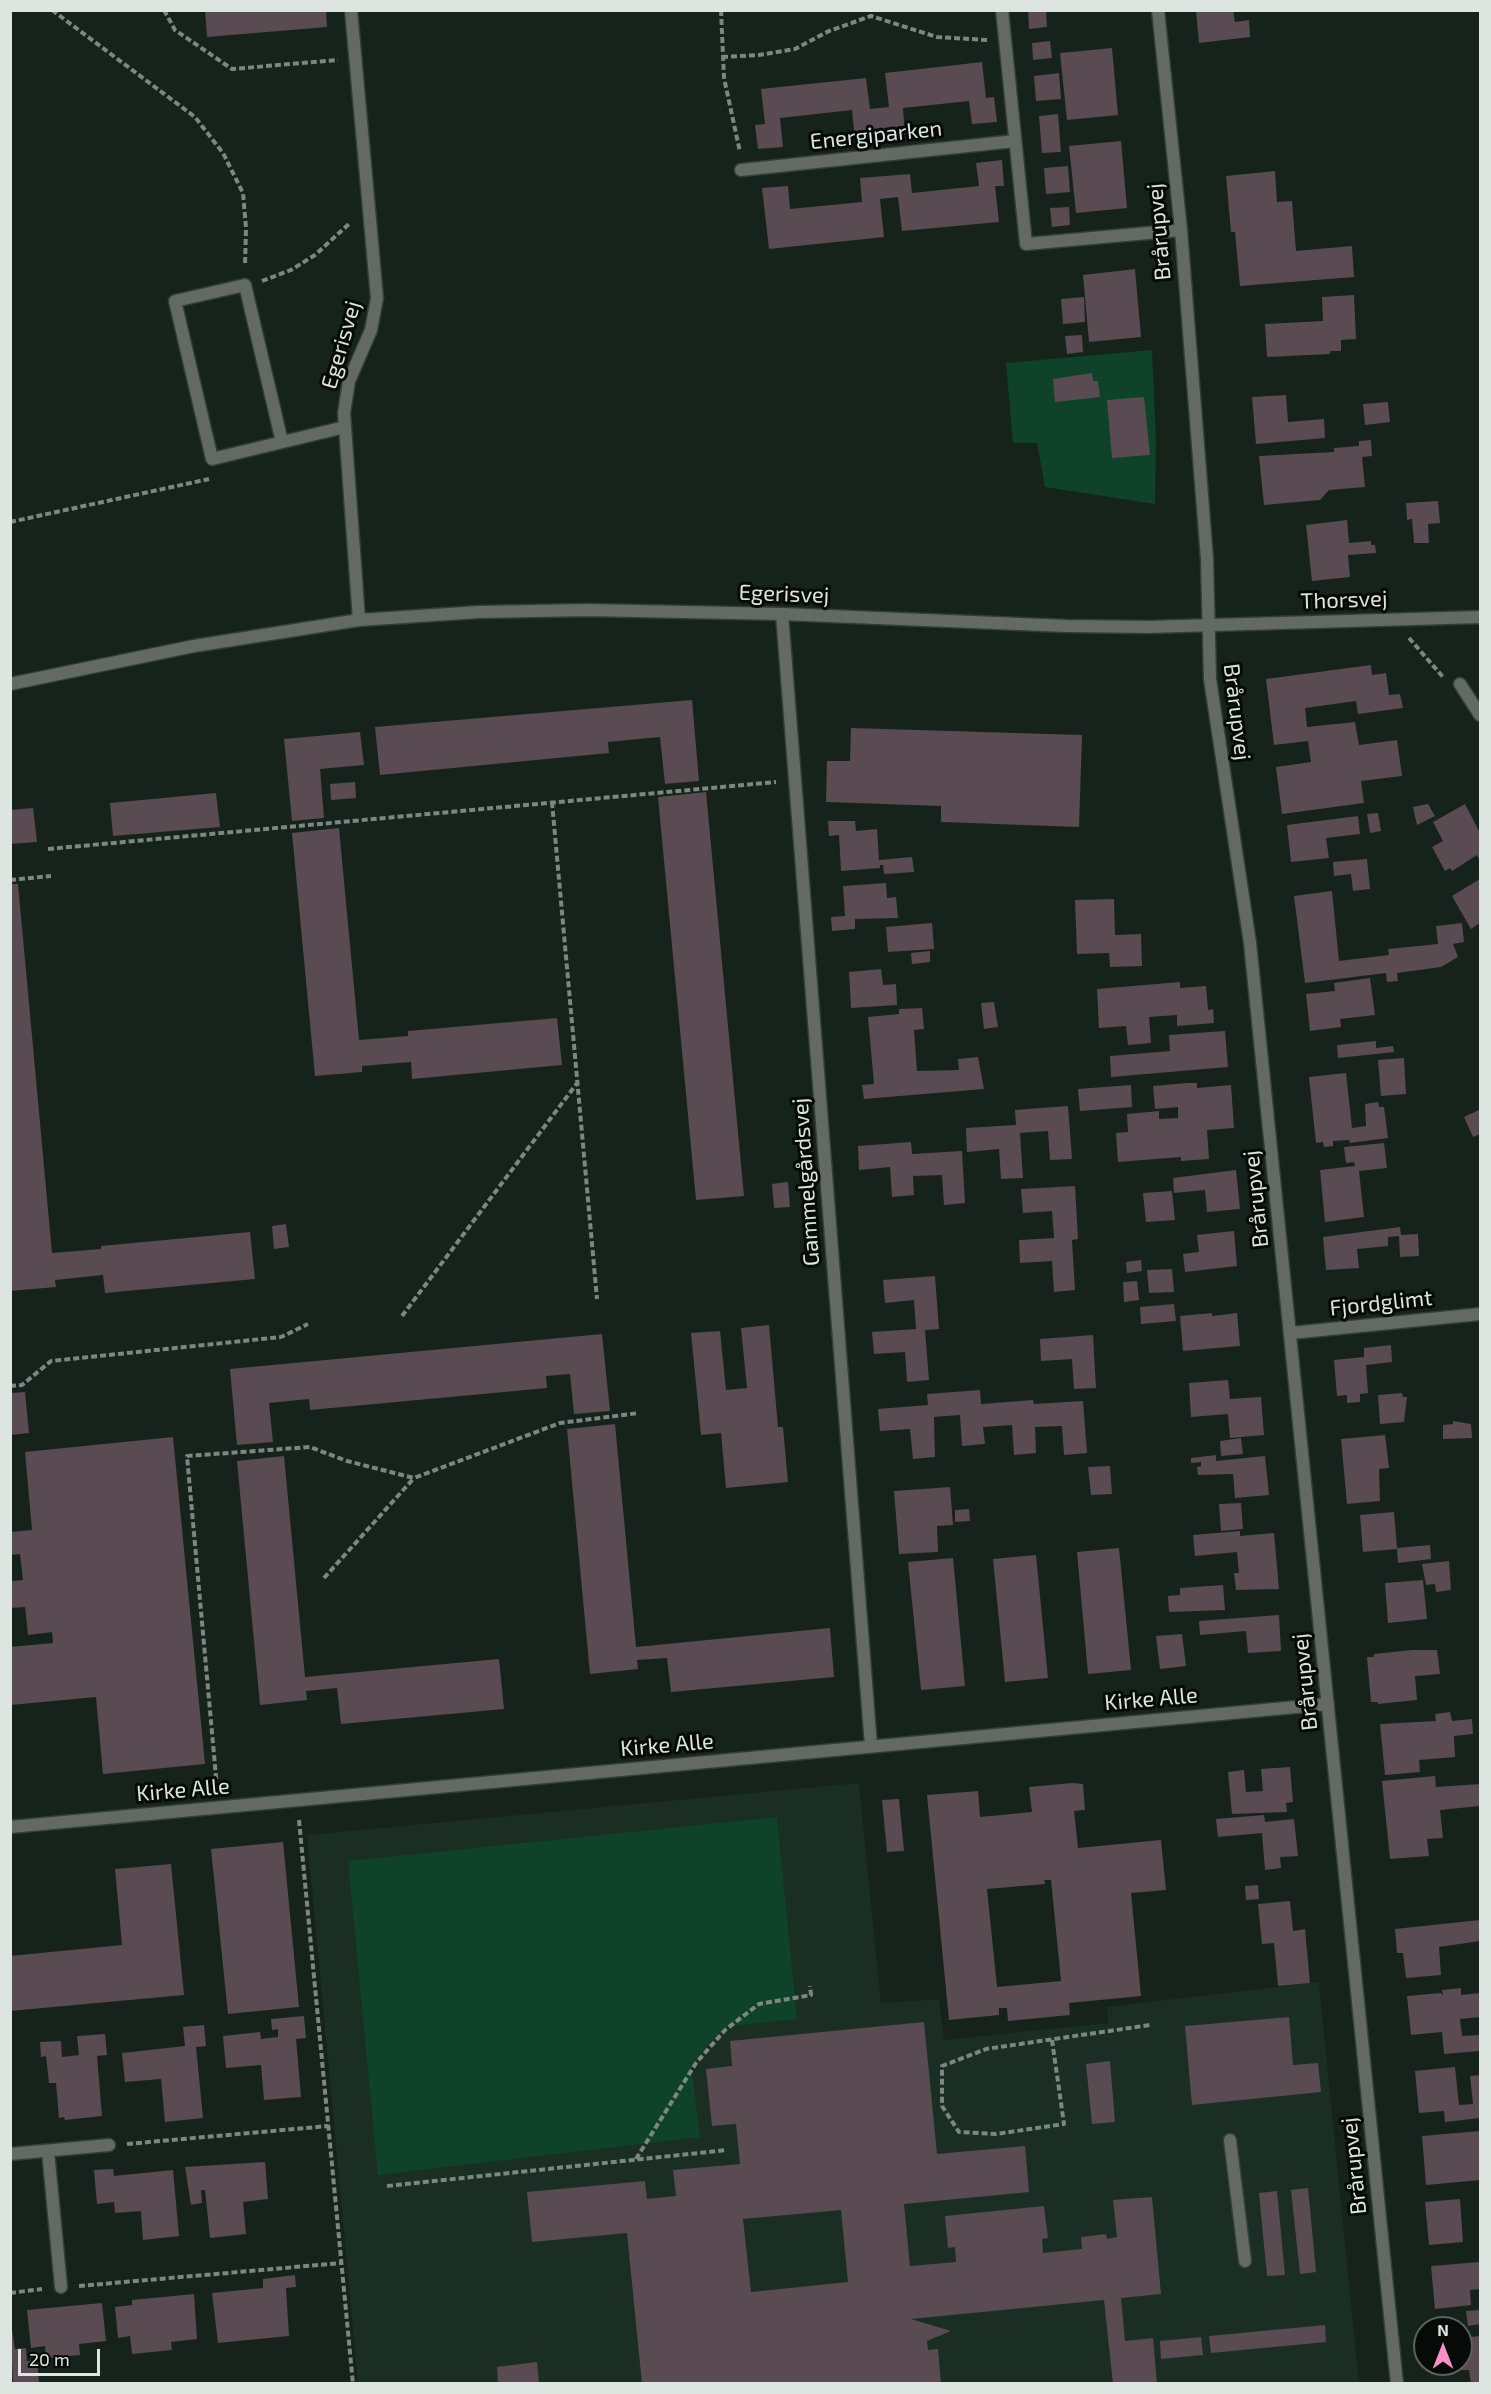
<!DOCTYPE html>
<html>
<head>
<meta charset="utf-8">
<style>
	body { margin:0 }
	#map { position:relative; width:1491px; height:2394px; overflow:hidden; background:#15231b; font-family:"Exo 2",sans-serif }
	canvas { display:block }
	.frame { position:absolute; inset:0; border:12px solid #dce5e0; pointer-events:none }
	.north { position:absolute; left:1413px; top:2316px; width:60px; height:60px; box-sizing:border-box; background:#060b07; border:2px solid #5c625e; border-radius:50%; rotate:0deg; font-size:16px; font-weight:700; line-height:24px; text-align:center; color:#dce5e0 }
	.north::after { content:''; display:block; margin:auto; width:21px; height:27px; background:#f98fc9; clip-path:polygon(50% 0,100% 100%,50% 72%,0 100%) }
	.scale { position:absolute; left:18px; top:2349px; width:82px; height:27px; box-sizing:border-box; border:3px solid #dce5e0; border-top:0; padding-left:8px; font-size:18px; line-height:21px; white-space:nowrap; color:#dce5e0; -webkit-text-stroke:4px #060b07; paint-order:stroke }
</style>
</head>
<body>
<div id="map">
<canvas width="1491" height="2394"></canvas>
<div class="frame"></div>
<div class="north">N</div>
<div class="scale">20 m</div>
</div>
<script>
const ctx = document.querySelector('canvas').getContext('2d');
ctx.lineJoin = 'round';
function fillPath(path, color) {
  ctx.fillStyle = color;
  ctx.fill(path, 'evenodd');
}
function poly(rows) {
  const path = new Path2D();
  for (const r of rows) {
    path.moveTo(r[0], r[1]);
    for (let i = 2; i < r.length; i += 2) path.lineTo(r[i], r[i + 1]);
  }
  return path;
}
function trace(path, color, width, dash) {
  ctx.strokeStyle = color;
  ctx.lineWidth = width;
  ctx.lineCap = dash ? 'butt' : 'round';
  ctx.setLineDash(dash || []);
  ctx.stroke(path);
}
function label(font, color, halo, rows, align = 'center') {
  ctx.font = font + ' "Exo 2",sans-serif';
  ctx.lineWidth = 6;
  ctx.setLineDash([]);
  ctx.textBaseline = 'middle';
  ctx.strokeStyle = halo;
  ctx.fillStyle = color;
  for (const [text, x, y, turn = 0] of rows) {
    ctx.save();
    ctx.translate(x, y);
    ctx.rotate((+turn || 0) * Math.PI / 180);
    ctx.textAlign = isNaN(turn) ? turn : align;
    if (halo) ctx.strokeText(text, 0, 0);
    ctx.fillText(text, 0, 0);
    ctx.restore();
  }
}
fillPath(poly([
	[859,1783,881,2003,939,1999,944,2040,1108,2023,1107,2007,1319,1982,1359,2383,358,2383,307,1835]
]), '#1a2e23');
fillPath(poly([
	[1152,350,1156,443,1155,504,1045,487,1037,443,1013,443,1006,363],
	[777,1817,797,2019,724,2027,691,2064,700,2137,378,2175,348,1861]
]), '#0e432a');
fillPath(poly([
	[205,10,326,10,327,27,207,37],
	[1028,10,1046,10,1047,27,1029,29],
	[1196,10,1233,10,1235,22,1249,20,1250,37,1199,43],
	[1050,41,1052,58,1033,60,1032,43],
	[1112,48,1118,115,1067,120,1060,53],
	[982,62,986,98,994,97,997,122,972,124,969,101,903,108,905,135,855,140,852,110,780,118,783,147,758,149,755,125,765,124,761,89,866,78,870,109,889,107,885,73],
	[1059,73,1061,99,1036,101,1034,76],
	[1058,114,1061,152,1042,153,1039,116],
	[1121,141,1127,208,1076,213,1069,146],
	[1002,160,1004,186,995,186,999,222,902,231,898,197,880,199,884,237,769,249,762,188,788,186,790,209,862,202,860,178,910,174,912,193,979,186,976,163],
	[1068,166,1070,192,1046,194,1044,168],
	[1275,171,1277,202,1292,201,1296,251,1352,246,1354,277,1240,286,1235,232,1231,232,1226,176],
	[1069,207,1070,225,1052,227,1050,208],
	[1135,269,1141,337,1089,342,1083,275],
	[1354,295,1356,339,1341,340,1341,351,1330,351,1330,354,1267,357,1265,324,1323,321,1322,297],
	[1084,297,1085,322,1063,324,1061,299],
	[1082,335,1083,352,1067,354,1065,336],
	[1092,373,1093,381,1098,381,1100,397,1055,402,1053,379],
	[1286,395,1288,422,1324,419,1325,438,1256,444,1252,397],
	[1144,397,1150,455,1112,458,1107,400],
	[1388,402,1390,422,1365,425,1363,404],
	[1371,440,1372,456,1362,457,1365,487,1329,490,1320,500,1264,505,1259,456,1334,452,1334,448,1359,446,1359,441],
	[1438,501,1440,523,1428,524,1429,543,1414,543,1412,519,1407,520,1406,503],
	[1347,520,1349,543,1371,541,1371,545,1375,545,1376,553,1348,555,1350,577,1312,581,1306,525],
	[1371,665,1372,675,1386,673,1389,695,1400,694,1403,708,1358,714,1356,701,1305,708,1307,727,1355,722,1359,745,1397,740,1402,776,1361,781,1364,803,1282,814,1276,767,1311,762,1308,741,1274,745,1266,679],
	[692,700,699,781,665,784,660,737,608,742,609,753,380,775,375,727],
	[851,728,1082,735,1079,827,941,822,941,806,826,802,827,761,850,761],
	[360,732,364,765,320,769,324,818,292,821,284,739],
	[355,782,356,798,331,800,330,784],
	[706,792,744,1196,696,1200,658,797],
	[216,793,220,827,113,836,110,803],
	[1428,804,1435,816,1417,825,1413,807],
	[1465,804,1480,833,1480,861,1477,855,1452,871,1450,868,1445,871,1432,847,1443,841,1433,822],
	[33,808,37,842,10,844,10,810],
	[1378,813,1381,831,1370,833,1367,814],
	[1358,816,1360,834,1326,838,1329,858,1291,862,1287,825],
	[828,821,855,821,856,831,877,829,879,860,912,857,914,872,884,874,883,865,880,865,880,868,841,871,839,835,829,836],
	[339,828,359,1040,408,1036,408,1031,557,1018,562,1065,412,1079,411,1062,362,1066,362,1072,315,1076,292,833],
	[1367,859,1370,889,1353,891,1351,874,1334,876,1333,862],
	[1480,879,1480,923,1471,929,1452,896],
	[886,883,887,898,896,897,898,918,855,919,855,929,832,931,831,917,845,916,843,886],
	[10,884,18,884,52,1253,101,1249,101,1246,250,1232,255,1279,105,1293,103,1275,55,1280,56,1287,10,1291],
	[1332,891,1339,961,1389,955,1388,949,1438,944,1436,926,1462,923,1464,942,1453,944,1458,957,1441,967,1397,973,1398,981,1387,982,1386,973,1305,983,1294,896],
	[1114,899,1115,935,1141,934,1142,966,1110,967,1109,953,1077,954,1075,900],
	[932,923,934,949,888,952,886,927],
	[930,951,930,962,912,964,911,953],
	[881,969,883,985,896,984,897,1005,851,1008,849,972],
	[1370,978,1375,1015,1340,1019,1341,1027,1310,1031,1306,994,1335,991,1334,983],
	[1180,982,1180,988,1206,986,1208,1010,1213,1009,1214,1023,1177,1026,1177,1015,1149,1017,1151,1043,1128,1045,1126,1026,1099,1028,1097,989],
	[994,1002,998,1027,984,1029,981,1003],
	[922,1008,924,1029,914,1030,917,1071,959,1070,958,1059,978,1057,984,1089,864,1099,862,1085,874,1084,868,1017,899,1014,899,1009],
	[1225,1031,1228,1067,1111,1077,1110,1056,1170,1051,1169,1035],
	[1376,1041,1376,1048,1393,1046,1394,1052,1338,1058,1337,1045],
	[1404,1058,1406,1094,1381,1096,1378,1060],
	[1346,1073,1352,1128,1366,1126,1365,1104,1378,1102,1379,1107,1384,1107,1388,1138,1350,1143,1349,1140,1333,1141,1333,1146,1324,1147,1323,1142,1316,1143,1309,1077],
	[1188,1083,1197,1083,1197,1088,1231,1085,1234,1128,1207,1130,1209,1159,1181,1161,1181,1157,1118,1162,1116,1133,1128,1132,1127,1114,1159,1111,1159,1119,1178,1118,1178,1107,1155,1109,1153,1086],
	[1131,1085,1132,1107,1080,1111,1078,1089],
	[1068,1106,1072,1159,1050,1160,1048,1131,1020,1133,1023,1178,1001,1179,999,1149,967,1152,966,1128,1016,1125,1015,1110],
	[1479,1110,1480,1134,1473,1137,1464,1117],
	[911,1142,912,1154,962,1151,965,1203,944,1205,942,1175,913,1176,914,1195,892,1197,890,1167,859,1170,858,1146],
	[1384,1143,1387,1168,1359,1171,1364,1217,1325,1222,1320,1170,1355,1166,1354,1162,1346,1163,1344,1147],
	[1236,1170,1240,1209,1207,1212,1205,1190,1174,1193,1173,1178],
	[788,1182,790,1207,774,1208,772,1184],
	[1075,1186,1078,1239,1072,1240,1075,1290,1054,1292,1052,1261,1020,1263,1019,1240,1054,1238,1052,1211,1023,1213,1021,1189],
	[1172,1191,1175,1220,1146,1222,1143,1193],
	[286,1224,289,1247,274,1249,272,1226],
	[1400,1227,1401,1235,1418,1234,1419,1256,1400,1257,1399,1236,1388,1237,1388,1246,1357,1249,1359,1268,1326,1270,1323,1237],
	[1234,1231,1237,1266,1185,1272,1183,1254,1199,1252,1197,1235],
	[1141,1260,1142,1271,1127,1273,1126,1262],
	[1172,1269,1174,1292,1149,1293,1147,1270],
	[935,1276,939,1329,925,1330,929,1380,907,1382,905,1352,874,1354,872,1332,916,1329,914,1300,885,1303,883,1280],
	[1137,1281,1139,1300,1124,1302,1123,1282],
	[1174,1304,1176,1321,1141,1324,1140,1307],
	[1212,1313,1212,1316,1237,1313,1240,1346,1183,1351,1180,1316],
	[769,1325,778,1427,783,1427,788,1482,726,1488,721,1433,701,1435,691,1333,720,1331,726,1390,747,1388,741,1328],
	[602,1334,610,1411,574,1414,570,1374,546,1376,547,1388,310,1410,309,1399,269,1403,273,1442,237,1445,230,1369],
	[1093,1335,1096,1388,1074,1389,1072,1359,1041,1361,1040,1339],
	[1391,1345,1392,1362,1366,1365,1368,1393,1360,1394,1360,1402,1347,1403,1347,1395,1337,1396,1334,1360,1364,1357,1364,1348],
	[1228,1380,1230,1399,1261,1397,1264,1435,1230,1438,1228,1414,1191,1417,1189,1383],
	[980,1390,981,1404,1033,1400,1034,1404,1083,1401,1087,1453,1064,1455,1062,1426,1035,1427,1036,1453,1014,1455,1012,1425,983,1427,985,1444,962,1446,960,1415,934,1417,935,1457,913,1459,910,1429,880,1431,878,1409,928,1405,927,1394],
	[25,1392,29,1433,10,1435,10,1393],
	[1402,1393,1403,1397,1407,1397,1404,1422,1380,1424,1378,1395],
	[1453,1421,1471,1424,1472,1438,1443,1439,1443,1425,1453,1424],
	[615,1424,636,1647,830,1628,834,1677,671,1692,667,1658,637,1660,638,1669,590,1674,567,1429],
	[1385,1435,1389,1468,1379,1469,1380,1501,1347,1504,1341,1439],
	[173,1437,205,1764,103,1774,96,1697,10,1705,10,1647,53,1643,52,1632,28,1635,25,1607,10,1608,10,1581,23,1580,20,1554,10,1555,10,1532,32,1530,25,1452],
	[1241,1438,1243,1454,1221,1456,1220,1441],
	[1216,1455,1216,1461,1265,1456,1269,1495,1235,1498,1233,1474,1198,1475,1197,1467,1201,1466,1201,1462,1191,1463,1191,1458],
	[284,1456,305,1677,499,1659,504,1709,341,1724,337,1688,306,1691,307,1700,260,1705,237,1461],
	[1110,1466,1112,1494,1091,1495,1088,1467],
	[950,1487,953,1525,937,1526,938,1552,899,1554,894,1491],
	[1241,1503,1243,1529,1221,1531,1219,1504],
	[969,1509,970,1521,955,1522,955,1510],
	[1394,1512,1397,1548,1430,1545,1431,1559,1398,1563,1397,1549,1363,1552,1360,1515],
	[1240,1531,1240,1536,1274,1533,1279,1589,1236,1590,1234,1573,1239,1573,1237,1552,1195,1556,1193,1535],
	[1119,1548,1131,1670,1088,1674,1077,1552],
	[1036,1555,1048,1678,1005,1682,993,1559],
	[953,1558,965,1686,921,1690,908,1562],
	[1449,1561,1451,1590,1436,1592,1435,1584,1426,1585,1422,1564],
	[1423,1580,1427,1619,1388,1623,1385,1583],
	[1223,1585,1225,1610,1169,1612,1168,1596,1180,1595,1180,1588],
	[1279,1615,1281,1651,1248,1653,1246,1631,1200,1635,1199,1621],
	[1182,1634,1186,1666,1160,1669,1156,1636],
	[1412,1650,1437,1650,1440,1674,1415,1676,1417,1700,1378,1704,1378,1702,1371,1702,1367,1657,1374,1657,1374,1654],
	[1450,1712,1452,1721,1472,1719,1473,1734,1454,1736,1455,1757,1419,1760,1420,1772,1385,1775,1380,1724,1436,1721,1435,1714],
	[1290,1767,1293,1802,1286,1803,1287,1812,1232,1814,1228,1772,1244,1770,1246,1792,1263,1791,1261,1769],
	[1435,1776,1436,1787,1480,1784,1480,1806,1440,1810,1443,1838,1427,1839,1429,1856,1390,1859,1382,1781],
	[1072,1783,1083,1784,1085,1810,1074,1811,1078,1848,1161,1840,1166,1890,1131,1893,1141,1996,1069,2003,1070,2015,1008,2021,1007,2008,999,2008,999,2015,949,2020,927,1795,978,1791,980,1817,1032,1812,1029,1787],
	[1044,1880,1051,1880,1061,1981,997,1987,987,1889,1045,1884],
	[899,1799,904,1851,887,1852,882,1800],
	[1264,1815,1265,1822,1294,1819,1298,1856,1280,1857,1281,1868,1265,1870,1262,1833,1218,1837,1216,1819],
	[283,1842,299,2007,228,2014,211,1849],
	[171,1864,184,1995,10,2011,10,1956,122,1945,115,1869],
	[1258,1885,1259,1899,1246,1900,1245,1886],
	[1290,1901,1293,1931,1305,1929,1310,1983,1278,1986,1274,1943,1262,1944,1258,1904],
	[1480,1920,1480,1941,1439,1947,1441,1975,1406,1978,1403,1953,1397,1953,1395,1929],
	[1461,1988,1461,1995,1480,1993,1480,2017,1460,2019,1462,2036,1480,2035,1480,2051,1444,2054,1442,2032,1411,2035,1407,1996,1441,1993,1443,1996,1442,1990],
	[304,2016,306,2038,296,2039,301,2097,264,2100,261,2065,226,2068,223,2036,260,2032,261,2039,278,2037,278,2029,272,2030,271,2019],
	[1289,2017,1293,2065,1318,2063,1321,2092,1192,2105,1185,2026],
	[924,2022,937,2154,1025,2146,1029,2192,904,2204,910,2266,956,2262,955,2247,948,2248,945,2216,1044,2206,1048,2238,1042,2239,1043,2253,1082,2249,1081,2237,1106,2234,1107,2239,1117,2237,1113,2200,1152,2197,1161,2294,1121,2298,1125,2341,1153,2338,1157,2384,1113,2384,1104,2300,911,2319,951,2331,927,2341,928,2350,938,2349,941,2384,642,2384,627,2233,532,2242,527,2192,645,2181,647,2199,676,2196,673,2170,740,2164,736,2124,712,2126,706,2069,732,2066,730,2041],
	[841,2210,848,2282,751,2292,743,2219],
	[204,2025,206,2046,196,2047,203,2118,165,2122,161,2079,125,2082,122,2053,185,2046,183,2027],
	[105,2034,107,2055,97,2056,102,2116,65,2120,64,2117,59,2118,56,2083,49,2083,46,2056,41,2057,40,2042,61,2041,62,2057,79,2055,77,2036],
	[1110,2061,1115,2122,1092,2124,1086,2064],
	[1455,2067,1459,2105,1473,2104,1470,2076,1480,2075,1480,2118,1445,2122,1444,2111,1419,2113,1415,2071],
	[1480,2131,1480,2180,1426,2185,1422,2136],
	[265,2162,268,2199,243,2202,246,2234,210,2238,205,2190,201,2190,202,2203,191,2205,185,2167],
	[113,2169,114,2176,173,2170,179,2236,143,2240,141,2211,115,2213,114,2202,97,2204,94,2170],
	[1308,2188,1316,2272,1300,2274,1291,2190],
	[1277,2191,1285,2275,1267,2276,1259,2193],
	[1460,2199,1463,2242,1429,2245,1425,2202],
	[1480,2262,1480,2289,1470,2290,1471,2305,1435,2309,1431,2266],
	[295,2275,296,2287,286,2288,289,2336,218,2343,212,2293,263,2288,263,2279],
	[194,2294,197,2339,171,2342,172,2350,132,2354,130,2336,118,2338,115,2307,132,2305,132,2300],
	[102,2303,106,2341,79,2344,80,2355,46,2358,45,2346,31,2348,27,2310],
	[1480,2310,1480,2324,1468,2326,1466,2311],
	[10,2316,15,2349,26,2348,27,2361,37,2360,39,2382,13,2384],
	[1325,2325,1326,2342,1211,2353,1209,2336],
	[1480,2336,1480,2384,1471,2384,1469,2370,1461,2370,1461,2338],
	[1201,2337,1203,2355,1161,2359,1160,2341],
	[537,2362,539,2384,498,2384,497,2367]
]), '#5a4a52');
const service = poly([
	[282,442,245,285,175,301,212,459,345,427],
	[1230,2140,1245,2261]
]);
const minor = poly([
	[351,10,377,298,371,330,349,381,344,413,359,620],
	[1002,10,1026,244,1181,230],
	[741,170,1015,141],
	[782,614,871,1746],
	[1460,684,1480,715],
	[1291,1333,1480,1314],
	[48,2151,61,2287],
	[10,2154,109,2145]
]);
const tertiary = poly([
	[1158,10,1181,230,1207,559,1210,679,1250,943,1397,2384],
	[10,684,194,646,359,620,479,612,588,610,782,614,1067,626,1148,627,1480,617],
	[10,1827,1328,1704]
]);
trace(service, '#313e37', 15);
trace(minor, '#313e37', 15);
trace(tertiary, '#313e37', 15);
trace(poly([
	[52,10,195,117,223,153,243,193,246,228,245,266],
	[164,10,175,30,232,69,338,60],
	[721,10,724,78,740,152],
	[722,57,759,55,795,49,829,31,871,16,937,37,987,40],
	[262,281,291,270,315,255,350,223],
	[10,522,209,479],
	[1409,638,1443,677],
	[552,802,597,1299],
	[48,849,776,782],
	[10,880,51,876],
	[402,1316,578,1082],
	[10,1386,22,1385,51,1361,281,1337,308,1324],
	[324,1578,414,1478],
	[217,1788,187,1456,310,1447,347,1461,414,1478,560,1423,639,1413],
	[299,1820,353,2384],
	[1052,2040,1064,2124,996,2134,959,2132,942,2106,942,2066,986,2049,1150,2025],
	[127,2144,328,2126],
	[636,2159,696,2063,725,2030,759,2004,811,1995,810,1986],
	[387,2186,727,2150],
	[79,2286,341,2263],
	[10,2293,42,2289]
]), '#7c8781', 4, [6, 3]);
trace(service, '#636a65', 12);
trace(minor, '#636a65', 12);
trace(tertiary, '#636a65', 12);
label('22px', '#dce5e0', '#060b07', [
	["Energiparken",876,135,-6],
	["Brårupvej",1159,232,-95],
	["Egerisvej",341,345,-74],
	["Egerisvej",784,594,2],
	["Thorsvej",1344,600,-2],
	["Brårupvej",1237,712,83],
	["Gammelgårdsvej",806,1182,-94],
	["Brårupvej",1256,1199,-96],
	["Fjordglimt",1381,1303,-6],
	["Brårupvej",1305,1682,-96],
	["Kirke Alle",1151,1699,-5],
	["Kirke Alle",667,1745,-5],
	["Kirke Alle",183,1790,-5],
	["Brårupvej",1354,2166,-96]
]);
</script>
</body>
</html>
